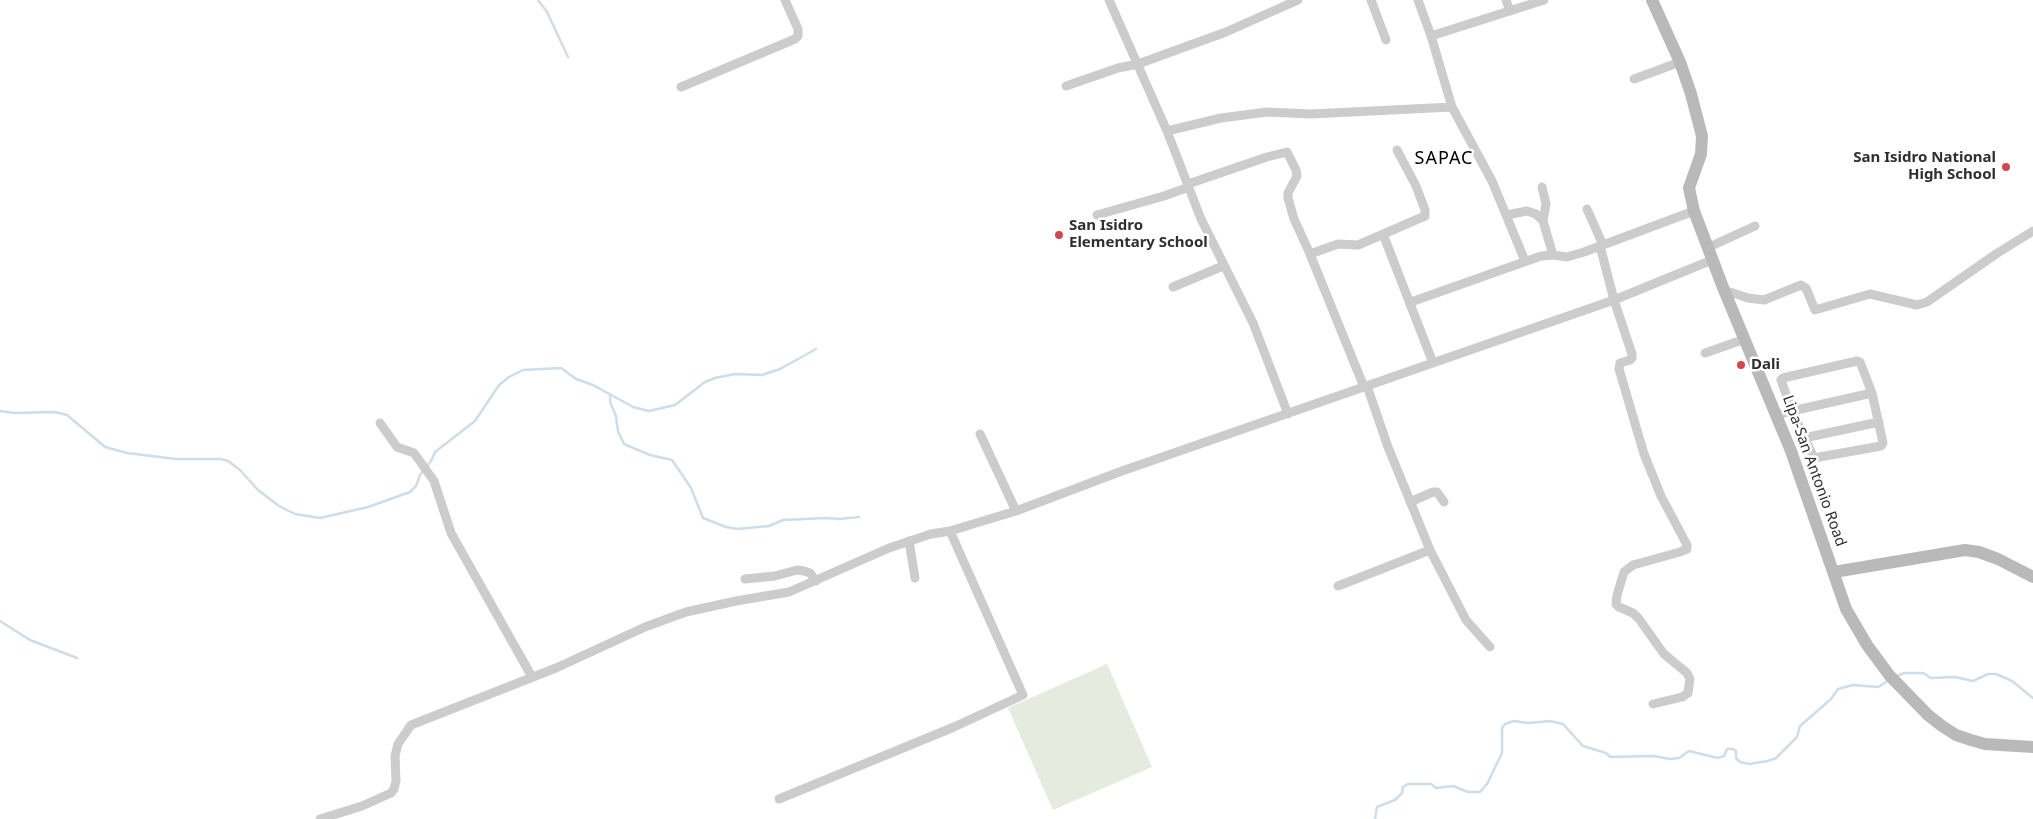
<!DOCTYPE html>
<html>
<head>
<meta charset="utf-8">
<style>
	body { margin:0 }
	canvas { display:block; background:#fff }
</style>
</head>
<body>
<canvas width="2033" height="819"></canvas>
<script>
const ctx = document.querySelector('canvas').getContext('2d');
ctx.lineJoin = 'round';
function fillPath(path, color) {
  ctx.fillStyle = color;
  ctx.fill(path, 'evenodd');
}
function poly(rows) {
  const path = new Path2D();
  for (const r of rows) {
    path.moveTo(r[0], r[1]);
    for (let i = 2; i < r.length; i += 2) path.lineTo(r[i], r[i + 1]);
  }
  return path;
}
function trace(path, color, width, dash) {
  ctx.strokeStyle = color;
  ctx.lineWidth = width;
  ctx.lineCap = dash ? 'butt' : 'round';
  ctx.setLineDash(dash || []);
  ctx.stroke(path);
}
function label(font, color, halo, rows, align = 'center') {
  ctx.font = font + ' "Noto Sans",sans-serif';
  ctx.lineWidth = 5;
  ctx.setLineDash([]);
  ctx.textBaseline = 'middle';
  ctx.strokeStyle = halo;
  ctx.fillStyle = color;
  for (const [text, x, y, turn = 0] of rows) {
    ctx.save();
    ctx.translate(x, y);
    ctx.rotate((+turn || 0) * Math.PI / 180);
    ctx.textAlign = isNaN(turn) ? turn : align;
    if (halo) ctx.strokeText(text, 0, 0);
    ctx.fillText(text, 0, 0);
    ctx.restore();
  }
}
fillPath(poly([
	[1107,664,1152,767,1053,810,1008,708]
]), '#e5ebdf');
trace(poly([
	[538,0,547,12,568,57],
	[610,394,610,402,616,416,618,431,624,444,650,455,672,460,691,488,703,518,726,527,737,529,769,526,783,520,826,518,839,519,859,517],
	[0,411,14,413,55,412,67,415,105,447,127,453,176,459,221,459,228,461,240,470,258,490,279,506,295,514,320,518,368,507,410,492,416,486,420,475,431,461,435,452,475,421,499,385,509,377,523,370,561,368,576,379,593,385,633,407,649,411,675,405,705,382,715,378,735,374,762,375,780,369,816,349],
	[0,621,30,640,77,658],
	[1895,677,1904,673,1923,673,1931,678,1955,677,1973,681,1988,674,1996,674,2012,681,2033,698],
	[1375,819,1377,807,1395,800,1402,793,1403,787,1408,784,1431,784,1436,788,1453,786,1468,792,1480,792,1487,784,1502,753,1502,728,1505,724,1514,721,1528,723,1550,721,1563,724,1583,746,1606,753,1610,757,1654,756,1670,759,1679,758,1689,751,1718,758,1724,756,1727,749,1733,749,1736,751,1736,758,1740,762,1749,764,1768,761,1776,758,1797,737,1800,726,1831,699,1838,689,1853,685,1878,687,1888,681]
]), '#cedde8', 2.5);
trace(poly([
	[1109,0,1167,131,1201,219,1253,323,1288,414],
	[1371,0,1386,40],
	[1418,0,1431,36],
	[1506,0,1510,11],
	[1634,79,1680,62],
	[1066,86,1118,68,1138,64,1226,32,1298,0],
	[681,87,795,39,798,36,798,29,785,0],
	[1167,131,1221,118,1267,112,1311,114,1452,107],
	[1188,184,1267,157,1287,152,1296,170,1297,176,1288,193,1288,198,1294,219,1310,254],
	[1542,187,1546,204,1543,221],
	[1587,209,1603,245],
	[1097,215,1164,196,1189,187],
	[1506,215,1527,211,1536,214,1543,221,1553,255],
	[1383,234,1433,363],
	[1600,246,1614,300,1632,354,1632,358,1630,360,1620,363,1619,369,1644,454,1661,496,1687,545,1687,549,1680,552,1633,565,1624,572,1617,595,1616,604,1619,607,1633,613,1639,619,1664,654,1687,673,1690,679,1688,693,1682,697,1653,704],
	[1707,248,1755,226],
	[1525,261,1492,181,1452,107,1431,36,1544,0],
	[1173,287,1223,266],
	[1724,290,1748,298,1764,300,1801,285,1806,288,1815,310,1870,294,1917,305,1927,302,1996,254,2033,231],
	[1411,302,1541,256,1553,255,1567,257,1584,252,1694,211],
	[1705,353,1745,339],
	[1367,386,1388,447,1430,550,1466,620,1490,647],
	[1364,387,1310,254,1338,244,1358,245,1425,216,1425,210,1416,186,1397,150],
	[1777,415,1792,411,1872,393,1860,362,1857,361,1783,378,1781,380,1792,411,1814,458,1881,446,1883,443,1872,393],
	[380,423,397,447,414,453,434,481,451,533,532,677],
	[980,434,1016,511],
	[1804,438,1879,422],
	[1410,502,1433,492,1437,492,1444,502],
	[909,541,915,578],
	[745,579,775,576,797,570,804,571,810,573,816,581],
	[1338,586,1430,550],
	[779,799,954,727,1023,695,950,531],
	[320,819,362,806,391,793,394,789,396,781,395,756,398,744,411,725,556,668,645,627,686,612,736,601,789,592,889,548,931,534,950,531,1016,511,1122,471,1614,300,1712,260]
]), '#ccc', 9);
trace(poly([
	[1652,0,1680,62,1691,94,1702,136,1701,154,1689,188,1694,211,1724,290,1791,451,1846,609,1867,645,1890,676,1928,715,1942,726,1956,735,1971,740,1985,744,2033,747],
	[1834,572,1965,550,1979,552,1998,559,2033,577]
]), '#b9b9b9', 12);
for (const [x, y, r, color] of [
	[2006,167,5,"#cf494e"],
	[1059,235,5,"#cf494e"],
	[1741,365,5,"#cf494e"]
]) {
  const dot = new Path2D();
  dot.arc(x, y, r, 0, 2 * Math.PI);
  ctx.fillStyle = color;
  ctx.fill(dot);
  trace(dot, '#fff', 2);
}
label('bold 15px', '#2f2f2f', '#fff', [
	["San Isidro National",1996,158,"right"],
	["High School",1996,175,"right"],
	["San Isidro",1069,226],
	["Elementary School",1069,243],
	["Dali",1751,365]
], 'left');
label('15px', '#2f2f2f', '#fff', [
	["Lipa-San Antonio Road",1814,471,70]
]);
ctx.letterSpacing = '1px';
label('18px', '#000', '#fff', [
	["SAPAC",1444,159]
]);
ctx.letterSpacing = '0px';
</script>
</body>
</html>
